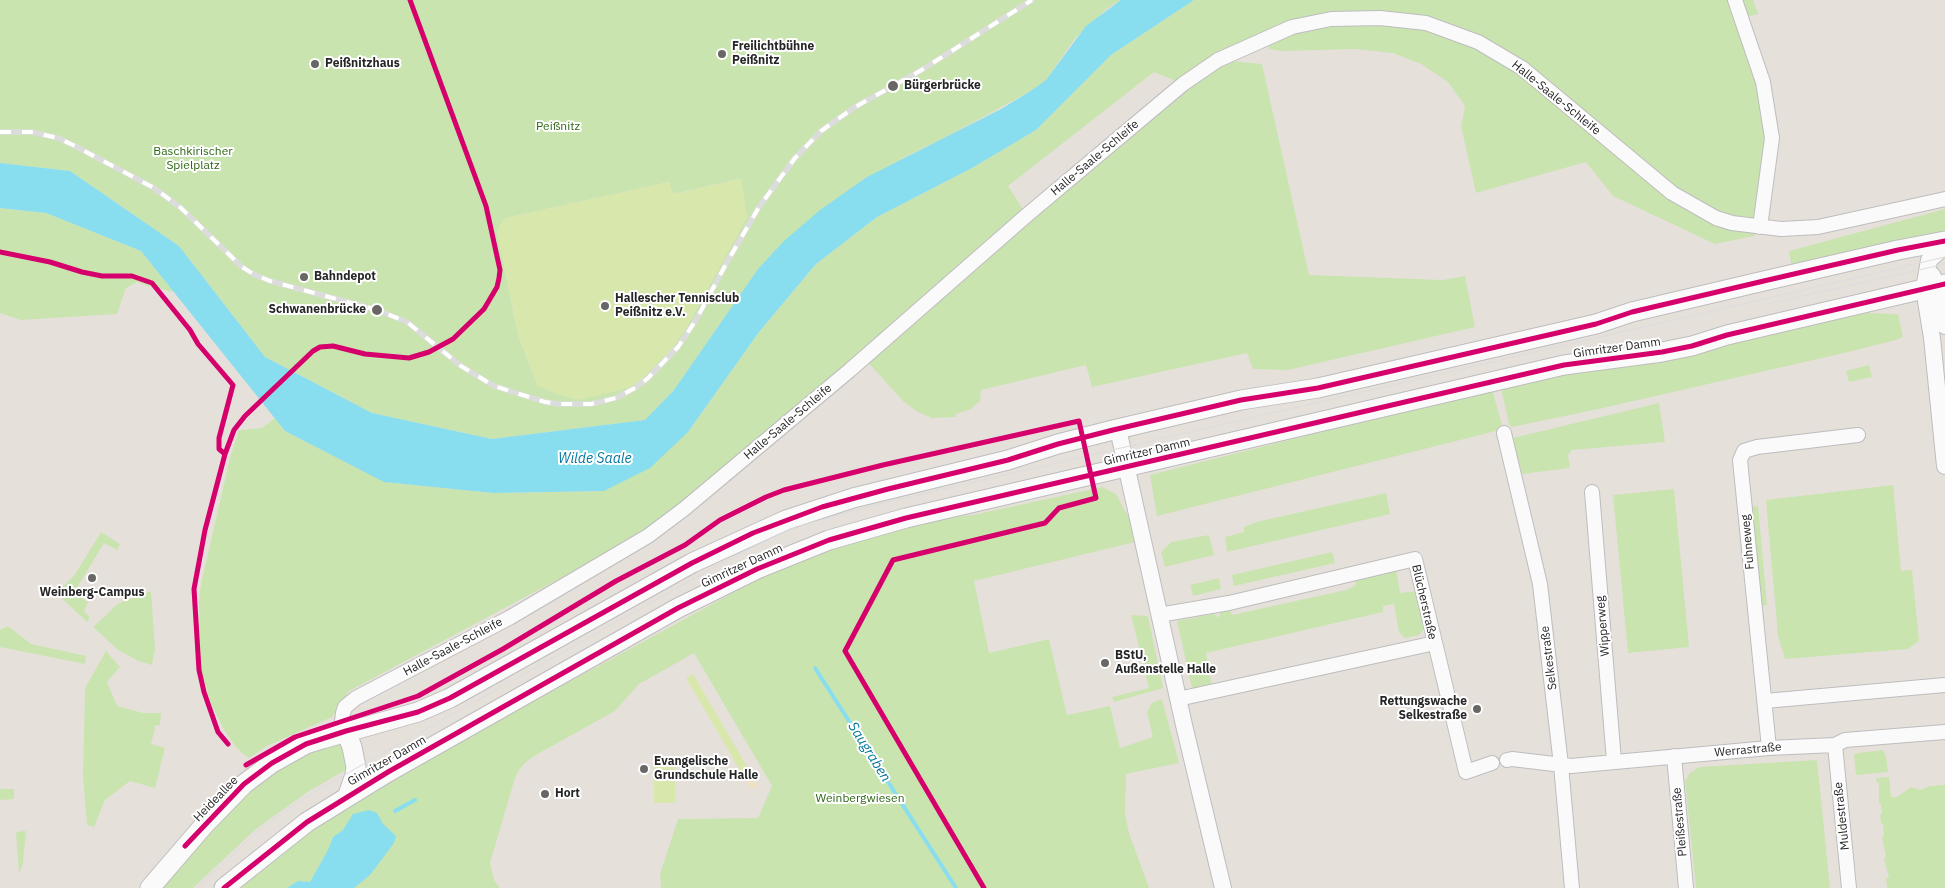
<!DOCTYPE html>
<html>
<head>
<meta charset="utf-8">
<style>
	body { margin:0 }
	canvas { display:block; background:#e6e0db }
</style>
</head>
<body>
<canvas width="1945" height="888"></canvas>
<script>
const ctx = document.querySelector('canvas').getContext('2d');
ctx.lineJoin = 'round';
function fillPath(path, color) {
  ctx.fillStyle = color;
  ctx.fill(path, 'evenodd');
}
function poly(rows) {
  const path = new Path2D();
  for (const r of rows) {
    path.moveTo(r[0], r[1]);
    for (let i = 2; i < r.length; i += 2) path.lineTo(r[i], r[i + 1]);
  }
  return path;
}
function trace(path, color, width, dash) {
  ctx.strokeStyle = color;
  ctx.lineWidth = width;
  ctx.lineCap = dash ? 'butt' : 'round';
  ctx.setLineDash(dash || []);
  ctx.stroke(path);
}
function label(font, color, halo, rows, align = 'center') {
  ctx.font = font + ' "IBM Plex Sans",sans-serif';
  ctx.lineWidth = 4;
  ctx.setLineDash([]);
  ctx.textBaseline = 'middle';
  ctx.strokeStyle = halo;
  ctx.fillStyle = color;
  for (const [text, x, y, turn = 0] of rows) {
    ctx.save();
    ctx.translate(x, y);
    ctx.rotate((+turn || 0) * Math.PI / 180);
    ctx.textAlign = isNaN(turn) ? turn : align;
    if (halo) ctx.strokeText(text, 0, 0);
    ctx.fillText(text, 0, 0);
    ctx.restore();
  }
}
fillPath(poly([
	[0,0,1121,0,1108,8,1076,37,1046,80,1029,92,946,137,903,158,758,269,674,390,645,420,492,439,372,413,265,357,179,246,70,171,0,163],
	[740,179,747,217,686,328,672,349,637,383,538,386,518,335,497,231,502,222,506,218,669,182,672,194],
	[1194,0,1753,0,1758,14,1742,18,1772,138,1760,227,1754,236,1715,244,1613,196,1586,162,1476,193,1461,126,1465,106,1448,82,1421,64,1393,53,1356,49,1282,51,1269,49,1267,38,1220,60,1262,64,1309,275,1443,280,1465,276,1475,327,1288,370,1253,369,1247,353,1092,387,1086,365,981,390,980,401,971,409,956,414,956,417,932,418,916,411,903,401,864,358,682,506,634,539,349,691,332,717,267,746,249,758,242,753,235,746,223,728,211,703,200,667,199,600,201,584,230,458,239,430,262,428,275,418,285,431,385,482,493,493,604,491,688,432,759,332,816,264,877,217,972,168,1036,130,1111,55],
	[1154,72,1183,84,1027,215,1008,186],
	[0,208,46,213,141,251,174,292,148,286,137,282,126,288,117,314,21,320,0,313],
	[1945,209,1945,232,1792,268,1789,251],
	[1862,313,1898,314,1903,337,1896,340,1844,353,1603,408,1512,427,1509,424,1501,388,1594,368,1640,364],
	[1869,365,1872,377,1849,382,1846,371],
	[1492,389,1502,425,1500,430,1157,516,1150,475],
	[1659,403,1665,442,1572,450,1568,455,1570,468,1522,474,1513,438],
	[1893,485,1901,571,1912,570,1919,641,1908,649,1785,659,1778,636,1766,500],
	[1102,487,1116,494,1131,522,1135,542,974,581,989,653,1049,639,1067,715,1110,706,1120,748,1153,737,1147,712,1152,703,1162,699,1179,763,1126,774,1125,814,1129,833,1149,888,661,888,660,874,678,819,758,818,772,786,694,653,639,684,615,711,534,756,526,762,519,770,515,778,490,863,494,880,500,888,235,888,285,847,394,777,797,558,936,518,973,515],
	[1674,489,1689,647,1628,653,1613,495],
	[1386,493,1390,514,1227,552,1225,537,1244,532,1244,527,1256,522],
	[1758,506,1767,605,1758,606,1749,507],
	[101,532,120,544,117,550,104,543,74,593,88,602,84,612,90,617,87,622,56,593,74,576],
	[1209,535,1214,555,1165,567,1161,552,1171,542],
	[1332,552,1335,563,1234,586,1232,575],
	[1396,569,1400,593,1417,591,1424,629,1419,635,1405,638,1399,632,1394,604,1383,606,1383,612,1206,653,1212,686,1192,688,1177,621,1215,614,1216,617,1220,616,1220,610,1230,609,1232,615,1346,590,1356,585,1355,579],
	[1219,578,1221,589,1193,596,1190,585],
	[151,591,155,650,152,665,138,661,117,649,93,627,119,603],
	[1131,615,1148,616,1163,688,1114,702,1112,697,1149,688],
	[8,626,31,644,86,656,85,664,0,647,0,630],
	[106,651,120,667,107,682,117,706,143,713,161,713,160,725,154,726,155,728,151,744,165,748,155,788,130,781,105,800,94,827,87,825,83,776,85,688],
	[339,741,353,766,309,791,256,829,193,888,157,888,172,868,274,766],
	[1883,750,1886,756,1888,772,1856,775,1854,755,1858,753],
	[1817,760,1830,888,1696,888,1685,781,1690,773,1699,767],
	[1889,777,1891,797,1897,797,1911,787,1920,790,1930,786,1945,785,1945,888,1887,888,1886,878,1889,878,1884,858,1886,857,1882,837,1884,836,1883,824,1881,824,1880,815,1882,814,1881,804,1879,804,1879,783,1877,783,1876,778],
	[0,789,14,789,14,799,0,800],
	[26,831,23,863,19,874,16,832]
]), '#cae4b0');
fillPath(poly([
	[752,775,758,786,751,790,745,779]
]), '#eee2c6');
fillPath(poly([
	[741,179,747,217,686,328,672,349,637,383,628,388,579,400,556,394,538,386,518,335,497,231,502,222,506,218,669,182,673,194],
	[693,674,752,775,745,779,686,678],
	[653,767,675,767,675,803,654,803]
]), '#d8e8ad');
fillPath(poly([
	[1121,0,1194,0,1111,55,1036,130,972,168,877,217,816,264,759,332,688,432,650,468,604,491,493,493,384,482,285,431,141,251,46,213,0,208,0,163,70,171,179,246,265,357,372,413,492,439,645,420,674,390,758,269,784,241,820,210,867,177,1001,109,1029,92,1046,80,1086,26],
	[369,810,377,813,383,824,396,836,394,843,370,875,354,888,287,888,298,881,310,882,329,848,333,837,343,830,353,814]
]), '#88deef');
trace(poly([
	[815,668,956,888],
	[395,811,415,800]
]), '#88deef', 4);
const minor = poly([
	[1735,0,1763,82,1772,138,1760,227],
	[1504,433,1540,584,1561,765,1572,888],
	[1592,492,1614,761],
	[1159,615,1229,603,1415,559,1466,772,1492,763],
	[1178,699,1435,643],
	[1765,701,1945,685],
	[346,731,342,721,343,713,345,707,356,698,509,618,648,536,684,509,850,370,1027,215,1183,84,1218,60,1292,27,1331,19,1380,18,1426,23,1478,42,1522,68,1672,193,1716,218,1732,223,1781,229,1818,227,1945,199],
	[1835,745,1849,888],
	[1769,748,1740,460,1744,451,1757,447,1858,435],
	[1674,756,1686,888],
	[1507,760,1512,759,1571,766,1769,748,1835,745,1845,740,1945,732]
]);
const tertiary = poly([
	[1945,246,1929,260,1924,289,1932,338,1945,466],
	[1932,275,1938,286,1945,326],
	[1118,429,1184,725,1223,888]
]);
const secondary = poly([
	[346,731,352,747,356,767,355,775,348,795],
	[150,888,205,824,244,784,272,763,306,744,322,739,418,712,450,698,692,563,786,520,853,498,1008,460,1058,444,1113,430,1241,400,1318,388,1596,324,1632,312,1768,280,1898,250,1945,241],
	[224,888,307,822,388,772,678,608,757,569,829,540,906,518,1564,365,1662,352,1692,346,1727,335,1945,284]
]);
trace(minor, '#bebdbe', 16);
trace(tertiary, '#bebdbe', 18);
trace(secondary, '#bebdbe', 21);
trace(minor, '#fbfafa', 14);
trace(tertiary, '#fbfafa', 16);
trace(secondary, '#fbfafa', 19);
trace(poly([
	[1768,304,1945,264],
	[197,888,259,830,298,802,330,783,720,564,763,542,796,527,875,505,1945,257]
]), '#dcdcdd', 1);
const rail = poly([
	[0,132,31,132,58,138,75,146,154,188,181,208,242,267,255,275,270,281,377,310,407,322,461,366,494,386,545,402,558,404,591,404,616,398,635,388,647,379,678,347,696,320,726,264,759,207,795,158,821,131,855,107,920,71,1032,0]
]);
trace(rail, '#dcdcdd', 5.5);
trace(rail, '#fff', 4, [11]);
trace(poly([
	[0,252,50,262,82,272,102,276,132,276,152,283,190,330,198,344,233,385,219,438,219,449,225,454],
	[228,744,218,732,204,692,199,670,194,589,205,530,225,454,234,430,245,416,313,351,320,347,333,346,365,354,409,358,429,352,453,339,484,309,497,287,499,278,500,270,486,206,410,0],
	[246,765,295,737,418,696,503,649,616,581,685,545,720,520,766,497,784,490,883,465,1079,421,1096,498,1059,508,1045,523,893,560,845,651,984,888],
	[185,846,244,784,272,763,306,744,346,731,418,712,450,698,692,563,753,533,822,507,888,489,1008,460,1058,444,1113,430,1241,400,1318,388,1596,324,1632,312,1768,280,1898,250,1945,241],
	[224,888,307,822,388,772,678,608,757,569,829,540,906,518,1564,365,1662,352,1692,346,1727,335,1945,284]
]), '#d6006c', 5);
for (const [x, y, r, color] of [
	[722,54,5,"#696765"],
	[315,64,5,"#696765"],
	[893,86,6,"#696765"],
	[304,277,5,"#696765"],
	[605,306,5,"#696765"],
	[377,310,6,"#696765"],
	[92,578,5,"#696765"],
	[1105,663,5,"#696765"],
	[1477,709,5,"#696765"],
	[644,769,5,"#696765"],
	[545,794,5,"#696765"]
]) {
  const dot = new Path2D();
  dot.arc(x, y, r, 0, 2 * Math.PI);
  ctx.fillStyle = color;
  ctx.fill(dot);
  trace(dot, '#fff', 2);
}
label('bold 12px', '#262626', '#fff', [
	["Freilichtbühne",732,47],
	["Peißnitz",732,61],
	["Peißnitzhaus",325,64],
	["Bürgerbrücke",904,86],
	["Bahndepot",314,277],
	["Hallescher Tennisclub",615,299],
	["Peißnitz e.V.",615,313],
	["Schwanenbrücke",366,310,"right"],
	["Weinberg-Campus",92,593,"center"],
	["BStU,",1115,656],
	["Außenstelle Halle",1115,670],
	["Rettungswache",1467,702,"right"],
	["Selkestraße",1467,716,"right"],
	["Evangelische",654,762],
	["Grundschule Halle",654,776],
	["Hort",555,794]
], 'left');
label('12px', '#262626', '#fff', [
	["Halle-Saale-Schleife",1556,98,39],
	["Halle-Saale-Schleife",1095,158,-40],
	["Gimritzer Damm",1617,348,-8],
	["Halle-Saale-Schleife",788,422,-40],
	["Gimritzer Damm",1147,452,-13],
	["Fuhneweg",1748,542,-95],
	["Gimritzer Damm",742,566,-25],
	["Blücherstraße",1424,602,77],
	["Wipperweg",1603,626,-95],
	["Halle-Saale-Schleife",453,647,-28],
	["Selkestraße",1549,658,-97],
	["Werrastraße",1748,750,-5],
	["Gimritzer Damm",387,761,-30],
	["Heideallee",216,799,-46],
	["Muldestraße",1842,816,-96],
	["Pleißestraße",1680,822,-95]
]);
label('12px', '#2d6713', '#fff', [
	["Peißnitz",558,127],
	["Baschkirischer",193,152],
	["Spielplatz",193,166],
	["Weinbergwiesen",860,799]
]);
label('italic 14px', '#03779e', '#fff', [
	["Wilde Saale",595,459],
	["Saugraben",869,752,58]
]);
</script>
</body>
</html>
